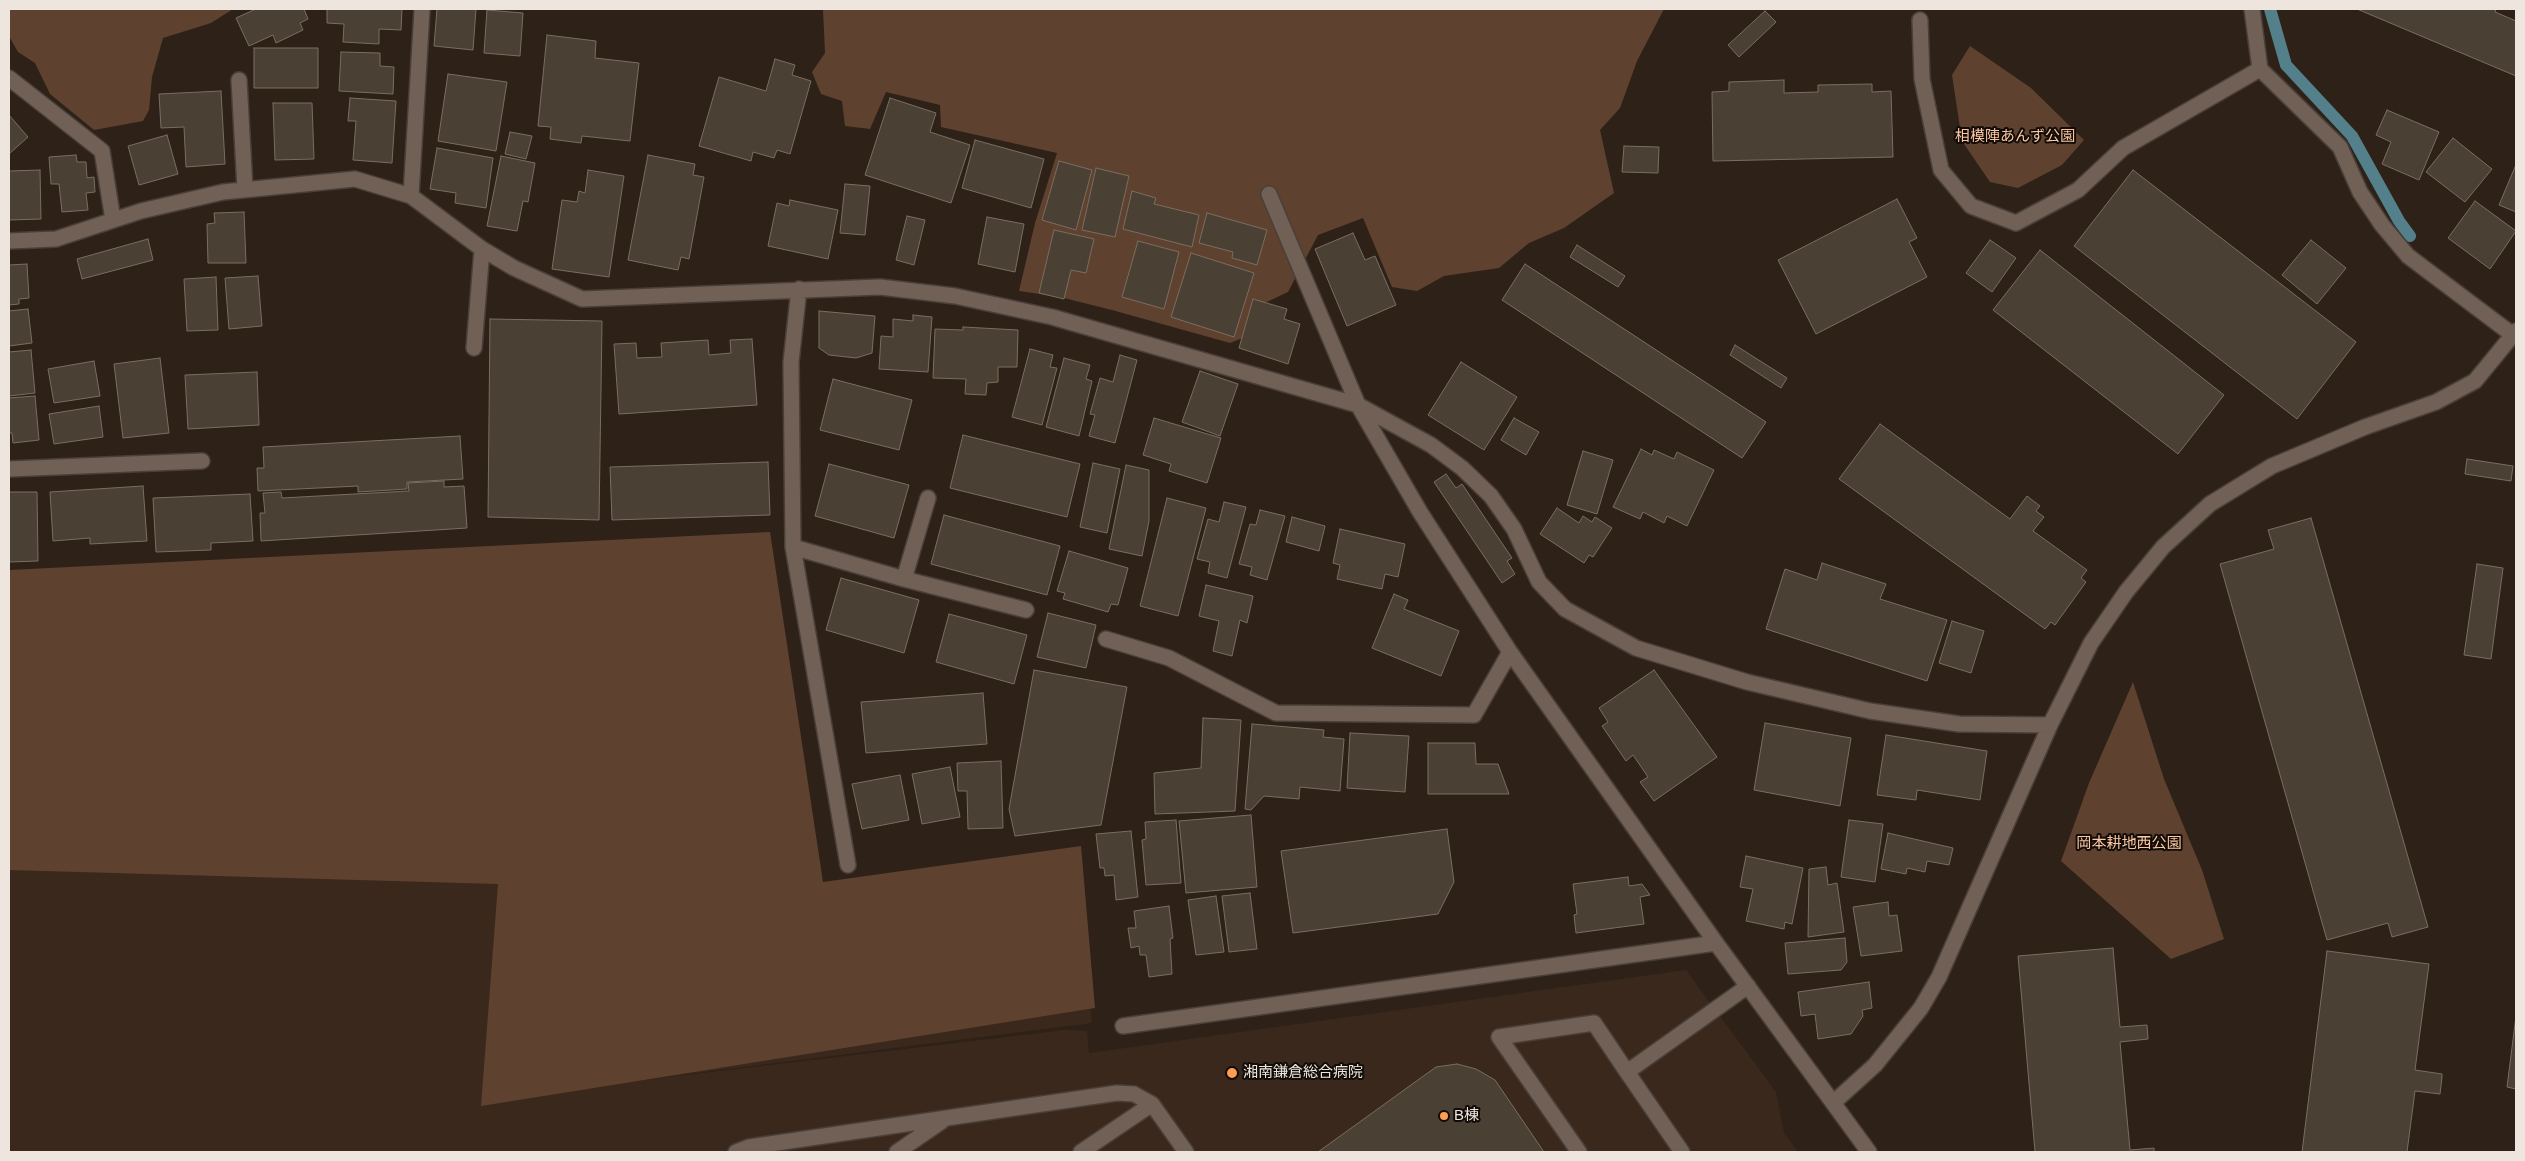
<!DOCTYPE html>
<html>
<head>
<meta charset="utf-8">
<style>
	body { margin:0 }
	#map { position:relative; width:2525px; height:1161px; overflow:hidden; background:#2e2118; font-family:Helvetica,sans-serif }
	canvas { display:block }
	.frame { position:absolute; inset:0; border:10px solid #eee5df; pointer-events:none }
</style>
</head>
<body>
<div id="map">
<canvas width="2525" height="1161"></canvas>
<div class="frame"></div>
</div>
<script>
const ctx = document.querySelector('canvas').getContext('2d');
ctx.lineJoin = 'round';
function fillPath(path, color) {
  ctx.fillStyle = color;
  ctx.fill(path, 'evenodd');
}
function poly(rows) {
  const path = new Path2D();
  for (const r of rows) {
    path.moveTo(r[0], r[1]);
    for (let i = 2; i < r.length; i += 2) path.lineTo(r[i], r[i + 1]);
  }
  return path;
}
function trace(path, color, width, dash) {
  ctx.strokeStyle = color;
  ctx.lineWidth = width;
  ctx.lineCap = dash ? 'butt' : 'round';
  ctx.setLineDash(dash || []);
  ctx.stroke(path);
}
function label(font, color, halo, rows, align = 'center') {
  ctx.font = font + ' Helvetica,"Noto Sans JP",sans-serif';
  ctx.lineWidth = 4;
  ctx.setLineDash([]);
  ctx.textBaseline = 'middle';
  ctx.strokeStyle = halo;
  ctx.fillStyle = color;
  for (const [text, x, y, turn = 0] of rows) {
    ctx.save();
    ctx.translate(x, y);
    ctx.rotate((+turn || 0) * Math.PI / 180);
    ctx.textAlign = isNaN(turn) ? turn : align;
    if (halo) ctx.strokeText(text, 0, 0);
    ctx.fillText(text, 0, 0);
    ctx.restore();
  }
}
fillPath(poly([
	[9,582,815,893,1069,858,1092,1023,610,1084,1065,1030,1087,1031,1089,1053,1686,970,1776,1092,1784,1133,1798,1152,9,1152]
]), '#3a281c');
fillPath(poly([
	[9,9,233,9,211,23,163,38,152,77,149,110,143,121,94,130,50,94,35,63,18,52,9,36],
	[823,9,1664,9,1637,61,1620,108,1600,130,1614,193,1564,228,1529,243,1499,268,1444,276,1417,291,1392,287,1363,218,1318,235,1288,292,1254,308,1250,335,1230,343,1112,310,1060,297,1019,291,1035,223,1057,153,941,127,940,105,886,92,870,129,845,126,842,101,821,94,812,72,825,53],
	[1970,46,2031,88,2084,140,2062,165,2018,188,1990,182,1962,141,1952,75],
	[770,532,823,882,1081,846,1095,1008,481,1106,498,884,9,870,9,570],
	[2133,682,2164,779,2202,870,2224,939,2171,959,2061,861,2089,783]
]), '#5e422f');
trace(poly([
	[2270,9,2286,65,2352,136,2399,221,2410,236]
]), '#53808a', 12);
const building = poly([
	[256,9,304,9,308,19,300,23,303,30,276,43,273,35,249,46,236,18,256,9],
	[327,9,402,9,401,30,379,29,379,44,343,42,344,24,327,23,327,9],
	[437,9,476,9,473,50,434,46,437,9],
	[2357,9,2496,9,2495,12,2516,21,2516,76,2357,9],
	[487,10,523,13,520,56,484,53,487,10],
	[1765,11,1776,22,1739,57,1728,45,1765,11],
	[547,35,596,41,595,58,639,63,630,141,582,136,581,143,550,139,551,127,538,126,547,35],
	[254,48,318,48,318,88,254,88,254,48],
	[341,52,380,53,380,66,394,67,393,94,339,91,341,52],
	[775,59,795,65,792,75,811,81,790,154,777,150,774,158,753,152,751,161,699,146,719,77,766,91,775,59],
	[448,74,507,82,496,151,438,141,448,74],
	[1784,80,1784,93,1818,92,1818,85,1872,84,1872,92,1891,91,1893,157,1713,161,1712,92,1729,91,1729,82,1784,80],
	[221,91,225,164,186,167,184,127,161,128,159,94,221,91],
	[350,98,396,101,392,163,353,160,356,121,348,121,350,98],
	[890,98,936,113,930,132,970,145,951,203,865,175,890,98],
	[273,103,312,103,314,159,275,160,273,103],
	[2387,110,2439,132,2419,180,2382,164,2391,142,2376,135,2387,110],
	[9,115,28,137,9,154,9,115],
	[510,132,532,136,526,159,505,154,510,132],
	[167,135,178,174,139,185,128,146,167,135],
	[2453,138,2492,169,2465,202,2426,172,2453,138],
	[975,140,1044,159,1031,208,962,188,975,140],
	[1624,146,1659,147,1658,173,1622,172,1624,146],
	[437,148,493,158,486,208,455,203,456,193,430,189,437,148],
	[76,155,77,162,86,162,87,178,94,177,95,192,86,193,88,210,62,212,59,184,51,184,49,157,76,155],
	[648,155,695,164,693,175,704,177,689,259,681,257,678,270,628,260,648,155],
	[501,156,535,163,528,202,523,201,517,231,487,226,501,156],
	[1059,161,1092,170,1076,230,1042,220,1059,161],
	[2515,167,2516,167,2516,212,2499,205,2515,167],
	[1096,168,1129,176,1115,237,1082,230,1096,168],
	[40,170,41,219,9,220,9,171,40,170],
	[588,170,624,176,609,277,552,269,562,200,577,202,579,191,585,193,588,170],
	[2133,170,2356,342,2297,419,2074,246,2133,170],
	[845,184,870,186,865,235,840,233,845,184],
	[1132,191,1156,198,1154,204,1199,215,1192,247,1123,229,1132,191],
	[1897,199,1917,238,1909,242,1927,277,1816,334,1778,260,1897,199],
	[790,200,838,210,828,259,768,246,777,203,789,206,790,200],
	[2475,201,2516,231,2490,269,2448,238,2475,201],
	[244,212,246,263,208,263,207,224,215,223,214,213,244,212],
	[1207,213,1267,230,1257,265,1232,258,1233,252,1199,243,1207,213],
	[907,216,925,220,914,265,896,260,907,216],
	[987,217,1024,224,1015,272,978,264,987,217],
	[1054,230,1094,239,1086,273,1071,270,1064,299,1039,293,1054,230],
	[1353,233,1365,260,1375,256,1396,305,1347,326,1315,249,1353,233],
	[148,239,153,260,82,279,77,259,148,239],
	[1990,240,2016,258,1992,292,1966,273,1990,240],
	[2311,240,2346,268,2317,304,2282,275,2311,240],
	[1138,241,1179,252,1164,309,1122,297,1138,241],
	[1577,245,1625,276,1618,287,1570,257,1577,245],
	[2040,250,2224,395,2178,454,1993,310,2040,250],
	[1191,253,1254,273,1234,337,1171,317,1191,253],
	[27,264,29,298,19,299,19,304,9,305,9,265,27,264],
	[1525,264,1766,422,1742,458,1502,300,1525,264],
	[258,276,262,326,229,329,225,278,258,276],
	[216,277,218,330,187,331,184,279,216,277],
	[1253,299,1287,309,1284,319,1300,324,1288,364,1239,348,1253,299],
	[28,309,32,343,9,346,9,311,28,309],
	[819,311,875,316,872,353,856,358,829,355,819,348,819,311],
	[913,315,932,317,928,372,879,369,881,336,893,337,893,319,913,321,913,315],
	[490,319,602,321,599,520,488,517,490,319],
	[963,327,1018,330,1017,367,998,367,998,382,987,383,986,395,965,394,966,379,933,378,935,329,963,330,963,327],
	[752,339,757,405,619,414,614,344,636,343,637,358,662,357,661,343,708,340,709,355,731,353,730,340,752,339],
	[1735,345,1787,378,1781,388,1730,355,1735,345],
	[1030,349,1053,355,1050,367,1057,368,1042,425,1012,417,1030,349],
	[31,350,35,393,9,396,9,352,31,350],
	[1120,355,1137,360,1115,443,1089,436,1095,415,1090,414,1100,378,1113,382,1120,355],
	[160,358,169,433,123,438,114,364,160,358],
	[1064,358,1090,365,1086,379,1092,381,1079,436,1046,427,1064,358],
	[94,361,100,396,54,403,48,369,94,361],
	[1461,362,1517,397,1484,450,1428,415,1461,362],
	[1200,371,1238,384,1220,436,1182,422,1200,371],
	[257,372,259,425,188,429,185,375,257,372],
	[833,379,912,400,899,450,820,430,833,379],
	[35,396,39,440,13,443,12,433,9,433,9,398,35,396],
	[99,406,103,437,54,444,49,414,99,406],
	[1154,418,1221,438,1207,483,1169,471,1171,464,1143,455,1154,418],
	[1514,418,1539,432,1526,455,1501,440,1514,418],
	[1880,424,2010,519,2027,496,2040,506,2036,511,2044,517,2033,531,2087,570,2081,578,2086,582,2055,625,2051,622,2045,629,1839,479,1880,424],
	[963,435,1080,464,1067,517,950,488,963,435],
	[460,436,463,479,407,482,407,489,358,492,358,486,258,491,257,468,264,468,263,447,460,436],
	[1641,449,1652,455,1654,450,1674,459,1677,452,1714,470,1687,526,1667,516,1664,523,1643,512,1640,519,1613,507,1641,449],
	[1583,451,1613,460,1597,514,1567,505,1583,451],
	[2467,459,2513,466,2511,481,2465,474,2467,459],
	[768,462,770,515,612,520,610,467,768,462],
	[1093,463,1120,469,1107,533,1080,527,1093,463],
	[829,464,909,485,894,538,815,516,829,464],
	[1126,465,1149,470,1149,521,1142,556,1109,549,1126,465],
	[1446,474,1456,488,1462,484,1512,558,1507,561,1515,574,1502,583,1434,482,1446,474],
	[444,481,444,487,464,486,467,528,261,541,260,513,265,513,263,493,281,492,282,498,409,491,408,483,444,481],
	[143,486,147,541,90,544,90,538,53,541,50,492,143,486],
	[9,492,37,492,38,561,9,562,9,492],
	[250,494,253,541,211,543,211,550,156,552,153,498,250,494],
	[1167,498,1206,508,1178,616,1140,606,1167,498],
	[1224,502,1246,507,1227,578,1208,573,1210,562,1197,559,1208,519,1219,522,1224,502],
	[1557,508,1579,523,1583,516,1592,522,1595,517,1612,528,1593,557,1589,555,1584,563,1540,534,1557,508],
	[1260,510,1285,516,1267,580,1250,575,1252,567,1239,564,1250,524,1256,525,1260,510],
	[944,515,1060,546,1047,595,931,564,944,515],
	[1292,517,1325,526,1319,551,1286,542,1292,517],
	[2311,518,2428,927,2392,937,2388,923,2327,940,2220,564,2274,549,2268,530,2311,518],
	[1340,529,1405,544,1398,577,1385,574,1382,589,1337,579,1340,565,1333,563,1340,529],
	[1069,551,1128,568,1118,605,1111,604,1108,612,1063,599,1065,593,1057,591,1069,551],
	[1822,563,1886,584,1880,599,1947,620,1927,681,1766,629,1785,569,1817,580,1822,563],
	[2477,564,2503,568,2491,659,2464,655,2477,564],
	[841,578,919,600,904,653,826,630,841,578],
	[1206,585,1253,596,1247,623,1240,620,1232,656,1213,651,1219,621,1199,616,1206,585],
	[1394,594,1408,600,1404,609,1459,631,1441,676,1372,648,1394,594],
	[1048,613,1096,625,1086,668,1037,657,1048,613],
	[949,614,1027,635,1014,684,936,662,949,614],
	[1952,621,1984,631,1971,673,1939,663,1952,621],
	[1034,670,1127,687,1101,825,1015,836,1009,809,1034,670],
	[1654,670,1717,757,1654,801,1640,782,1648,777,1633,755,1626,761,1602,726,1608,722,1599,708,1654,670],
	[983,693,987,744,866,753,861,702,983,693],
	[1203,718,1241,720,1235,811,1155,814,1154,773,1201,768,1203,718],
	[1765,723,1851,738,1840,806,1754,790,1765,723],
	[1252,724,1324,730,1323,737,1344,739,1340,791,1300,787,1299,799,1264,796,1251,810,1245,809,1252,724],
	[1350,733,1409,736,1405,792,1347,788,1350,733],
	[1886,735,1987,751,1980,800,1917,790,1916,800,1877,795,1886,735],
	[1428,743,1475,743,1476,764,1498,764,1509,794,1428,794,1428,743],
	[1001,761,1003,828,968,829,967,791,958,791,957,763,1001,761],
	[950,767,960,817,922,824,912,774,950,767],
	[900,775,909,820,862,829,852,784,900,775],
	[1251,815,1257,887,1186,893,1179,821,1251,815],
	[1176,820,1181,883,1146,885,1142,840,1146,839,1145,822,1176,820],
	[1849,820,1883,824,1875,882,1841,877,1849,820],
	[1447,829,1454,882,1438,914,1293,933,1281,851,1447,829],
	[1131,831,1138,897,1116,900,1114,875,1105,876,1104,868,1100,868,1096,834,1131,831],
	[1888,833,1953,848,1949,865,1927,861,1925,872,1907,868,1906,874,1881,869,1888,833],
	[1746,856,1803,868,1792,924,1785,922,1784,929,1746,921,1753,889,1740,887,1746,856],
	[1826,867,1828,885,1837,883,1844,932,1808,937,1809,869,1826,867],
	[1628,877,1629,886,1642,884,1650,895,1640,897,1644,924,1576,933,1574,915,1577,914,1573,884,1628,877],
	[1250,893,1257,949,1229,952,1222,896,1250,893],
	[1216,896,1224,952,1196,955,1188,900,1216,896],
	[1888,902,1889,916,1897,915,1902,951,1861,956,1853,907,1888,902],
	[1169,906,1173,938,1170,939,1172,974,1149,977,1146,955,1140,955,1139,946,1131,948,1128,928,1136,928,1134,911,1169,906],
	[1845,938,1847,962,1841,970,1788,974,1785,943,1845,938],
	[2113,948,2120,1027,2147,1025,2148,1039,2120,1042,2130,1150,2154,1148,2154,1152,2035,1152,2018,956,2113,948],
	[2327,951,2429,964,2415,1070,2442,1074,2442,1077,2440,1094,2415,1091,2407,1152,2302,1152,2327,951],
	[1869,982,1872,1008,1862,1010,1863,1016,1851,1034,1818,1039,1815,1014,1801,1016,1798,992,1869,982],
	[2516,1016,2516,1089,2507,1087,2516,1016],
	[1457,1064,1476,1069,1495,1080,1544,1152,1318,1152,1436,1067,1457,1064]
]);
fillPath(building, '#4a4033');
trace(building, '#7a6e61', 1);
const minor = poly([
	[2252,9,2260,69,2340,147,2360,192,2382,225,2408,256,2513,335],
	[1920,20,1922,79,1941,170,1971,206,2016,223,2078,190,2123,148,2260,69],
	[9,78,102,151,113,220],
	[239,80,245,189],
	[1269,194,1358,405,1420,512,1510,652,1716,943,1869,1152],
	[411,196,422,10],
	[9,241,56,239,141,211,223,192,355,179,411,196,482,249,514,268,582,299,880,287,955,296,1052,317,1358,405,1431,445,1462,468,1491,496,1514,529,1539,582,1565,609,1636,648,1747,682,1870,711,1959,724,2050,725],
	[799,289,791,362,793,547,848,865],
	[474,348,482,249],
	[9,469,202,461],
	[793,547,904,579,1026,610],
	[904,579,928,498],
	[1106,639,1169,658,1276,713,1474,715,1510,652],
	[1123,1026,1716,943],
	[1833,1103,1875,1065,1921,1008,1939,977,2050,725,2091,643,2126,592,2163,547,2210,504,2272,466,2365,427,2436,402,2475,381,2516,331],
	[736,1152,749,1147,1117,1093,1134,1094,1152,1104,1186,1152],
	[897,1152,942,1121],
	[1081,1152,1152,1104],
	[1579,1152,1499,1037,1594,1023,1627,1072],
	[1682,1152,1627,1072,1748,986]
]);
trace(minor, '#493f39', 18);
trace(minor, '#706056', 15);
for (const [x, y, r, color] of [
	[1232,1073,6,"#fd9d54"],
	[1444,1116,5,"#fd9d54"]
]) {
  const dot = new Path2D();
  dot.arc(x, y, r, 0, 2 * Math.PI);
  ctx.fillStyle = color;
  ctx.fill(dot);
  trace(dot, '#110c08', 2);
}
label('15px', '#fdc6a2', '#110c08', [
	["相模陣あんず公園",2015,137],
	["岡本耕地西公園",2129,844]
]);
label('15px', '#eee5df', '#110c08', [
	["湘南鎌倉総合病院",1243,1073],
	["B棟",1454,1116]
], 'left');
</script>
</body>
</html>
